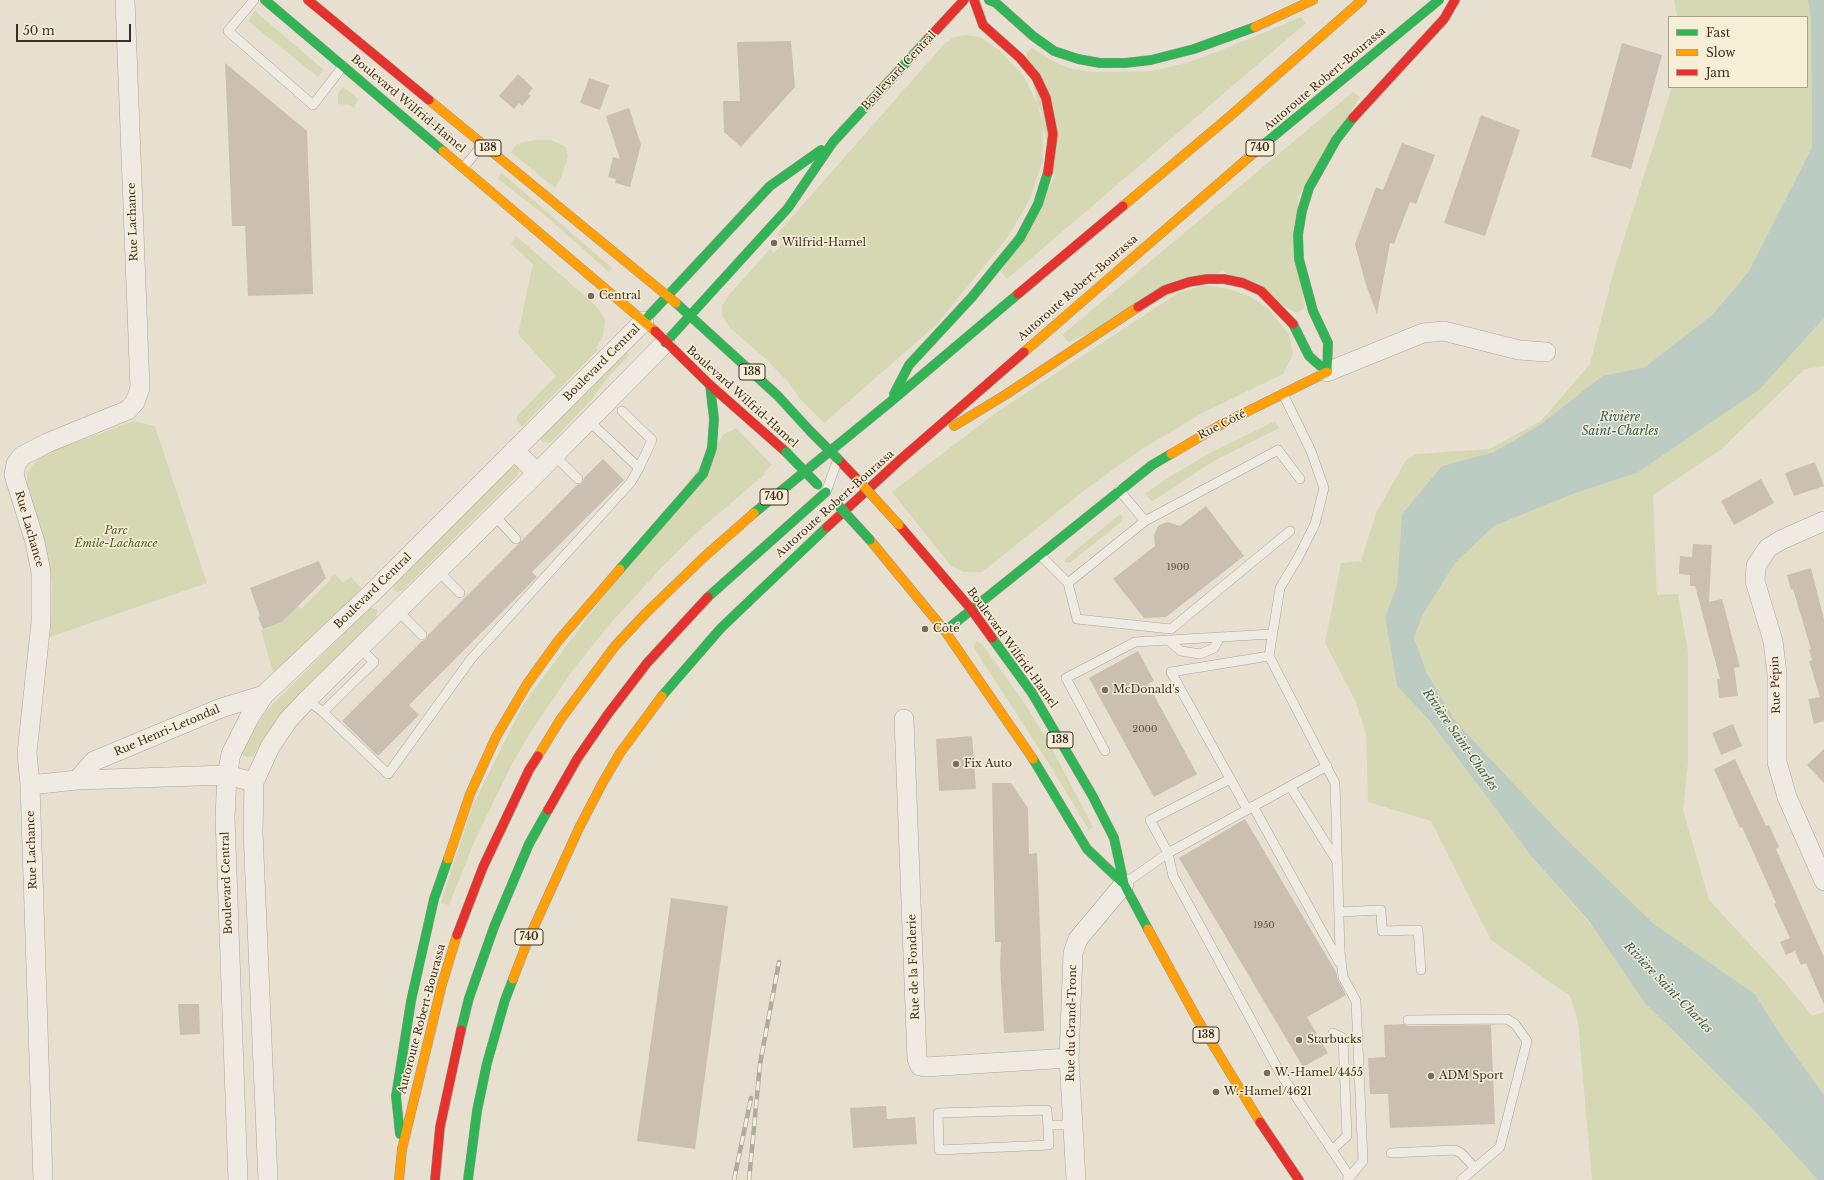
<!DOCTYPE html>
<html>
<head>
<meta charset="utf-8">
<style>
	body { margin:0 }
	#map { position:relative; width:1824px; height:1180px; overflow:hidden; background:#e7e0d1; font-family:"Libre Baskerville",serif }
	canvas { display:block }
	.legend { position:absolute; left:1668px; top:16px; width:140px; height:72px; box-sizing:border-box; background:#f7eed8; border:1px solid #ada18e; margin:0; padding:5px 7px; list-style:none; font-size:12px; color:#3d2e20 }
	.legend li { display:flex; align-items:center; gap:8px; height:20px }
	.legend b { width:20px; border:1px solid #ada18e }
	.scale { position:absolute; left:16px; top:24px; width:115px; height:18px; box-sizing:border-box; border:2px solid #3d2e20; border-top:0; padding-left:5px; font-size:12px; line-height:14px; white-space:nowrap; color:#3d2e20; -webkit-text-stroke:3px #f7eed8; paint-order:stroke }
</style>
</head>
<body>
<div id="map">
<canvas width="1824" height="1180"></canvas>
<ul class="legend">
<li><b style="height:5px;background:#30b455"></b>Fast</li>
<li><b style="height:5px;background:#ff9f0a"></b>Slow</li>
<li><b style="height:5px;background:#e5322d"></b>Jam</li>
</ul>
<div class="scale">50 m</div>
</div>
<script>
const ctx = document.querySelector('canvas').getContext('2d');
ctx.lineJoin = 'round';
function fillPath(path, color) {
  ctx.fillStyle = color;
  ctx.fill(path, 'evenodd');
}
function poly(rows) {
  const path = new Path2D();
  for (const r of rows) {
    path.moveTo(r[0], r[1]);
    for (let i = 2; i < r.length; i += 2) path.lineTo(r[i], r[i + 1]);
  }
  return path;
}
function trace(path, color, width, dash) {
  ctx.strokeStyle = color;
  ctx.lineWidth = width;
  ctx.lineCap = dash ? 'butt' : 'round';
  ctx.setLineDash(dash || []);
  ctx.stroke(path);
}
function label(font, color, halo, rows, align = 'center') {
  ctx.font = font + ' "Libre Baskerville",serif';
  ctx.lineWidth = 3;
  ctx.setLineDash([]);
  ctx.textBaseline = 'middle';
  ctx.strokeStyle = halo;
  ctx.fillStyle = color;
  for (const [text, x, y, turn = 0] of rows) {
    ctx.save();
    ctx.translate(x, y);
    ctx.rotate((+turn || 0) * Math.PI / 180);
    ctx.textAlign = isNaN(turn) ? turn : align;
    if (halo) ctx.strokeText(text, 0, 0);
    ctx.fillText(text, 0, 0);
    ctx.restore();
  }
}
fillPath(poly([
	[1674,0,1808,0,1811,20,1812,147,1749,271,1712,315,1645,367,1602,376,1541,424,1494,452,1442,466,1402,514,1397,585,1385,617,1397,686,1429,720,1531,856,1752,1108,1818,1180,1592,1180,1578,1022,1570,996,1491,940,1431,821,1368,802,1366,734,1355,700,1325,643,1341,563,1361,561,1376,513,1406,460,1417,454,1489,449,1541,421,1590,364,1614,270,1672,87,1807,87,1807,17,1677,17],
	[255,11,324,70,318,77,248,21],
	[1301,17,1306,23,1007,279,1001,272,1055,177,1026,54,1032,48,1055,62,1071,69,1095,72,1153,71,1189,62,1217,52],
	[966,35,980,37,999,50,1023,75,1042,113,1043,161,1029,201,1007,238,937,324,824,423,801,400,789,383,766,359,730,328,722,316,722,306,729,295,770,249,774,253,784,242,777,234,945,43,955,37],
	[343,87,358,99,354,108,349,105,338,104,338,94],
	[1353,92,1360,97,1298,197,1304,309,1296,313,1223,271,1069,342,1062,335],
	[409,98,432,116,453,135,447,142,405,103],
	[535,140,551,140,566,147,568,157,561,177,555,188,511,152,516,145,524,142],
	[502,173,612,268,609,272,547,217,497,178],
	[516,236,593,303,601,312,605,321,603,336,596,348,598,350,522,427,517,421,517,416,556,376,518,334,533,264,511,244],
	[1203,285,1229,289,1249,296,1268,308,1289,335,1293,354,1283,374,1204,412,1142,449,1086,489,982,572,964,572,951,566,892,492,997,412,1178,293],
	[1824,318,1824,366,1805,369,1720,450,1653,495,1657,595,1678,594,1688,652,1688,763,1683,810,1709,900,1782,979,1812,1016,1824,1012,1824,1095,1781,1035,1755,994,1654,924,1560,833,1456,722,1427,673,1414,638,1423,614,1456,562,1494,526,1573,494,1637,473,1759,390],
	[625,350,629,355,610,375,592,399,552,441,548,443,541,441,540,438],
	[134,421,155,426,207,583,50,637,52,584,42,531,27,488,27,473,35,462,44,454],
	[1275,421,1279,428,1214,461,1153,501,1151,501,1145,494,1166,479,1208,454],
	[736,428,772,465,764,472,765,474,704,526,661,568,609,625,573,670,530,733,511,766,475,840,449,905,441,903,472,807,524,703,724,434],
	[511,465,517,466,519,469,518,475,403,590,397,592,394,590,393,583],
	[1120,514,1123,517,1122,521,1070,563,1065,562,1065,559],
	[336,575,343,583,351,577,362,589,297,653,273,672,261,630,282,622,297,606,301,609,331,579,330,577],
	[370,607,377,610,376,617,287,709,269,730,253,756,248,757,243,755,242,752,251,733,267,710],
	[977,641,982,644,1023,701,1049,743,1093,827,1089,830,1051,767,974,648,975,643]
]), '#d6d7b3');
fillPath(poly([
	[1808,0,1824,0,1824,318,1759,390,1637,473,1573,494,1494,526,1456,562,1423,614,1414,638,1427,673,1456,722,1560,833,1654,924,1755,994,1781,1035,1824,1095,1824,1180,1818,1180,1752,1108,1645,1003,1589,921,1531,856,1429,720,1397,686,1385,617,1397,585,1402,514,1442,466,1494,452,1541,424,1602,376,1645,367,1712,315,1749,271,1812,147,1811,20]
]), '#bcccc2');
fillPath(poly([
	[791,41,795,87,741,147,724,132,723,101,740,101,737,42],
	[1622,43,1662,55,1631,169,1591,157],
	[225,63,307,131,313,294,248,296,245,226,232,226],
	[518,74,533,88,528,94,531,96,522,106,519,103,514,109,499,96],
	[589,78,609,85,600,110,580,103],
	[629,108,641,145,630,187,615,183,616,179,608,177,613,157,620,159,606,116],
	[1481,115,1520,130,1485,236,1444,223],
	[1402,143,1435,155,1416,204,1410,202,1394,244,1390,243,1377,314,1365,282,1355,244,1376,187,1383,190],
	[603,459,624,480,532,572,537,577,409,705,419,715,378,756,342,721,422,641,426,639,428,635,577,485,582,483,584,478],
	[1815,462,1824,486,1794,496,1785,473],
	[1761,479,1774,503,1734,525,1721,501],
	[1206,506,1244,556,1166,617,1144,618,1113,579,1155,546,1154,535,1158,526,1167,522,1180,526],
	[1693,544,1712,545,1709,602,1722,599,1740,667,1734,668,1738,696,1719,698,1717,679,1720,679,1695,586,1690,586,1690,575,1679,574,1680,556,1692,557],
	[319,561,326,578,282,622,263,629,258,617,260,616,250,588],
	[1811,568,1824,619,1824,721,1814,724,1808,699,1820,697,1809,661,1812,660,1809,650,1811,649,1798,606,1793,589,1791,590,1787,575],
	[1138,651,1154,681,1148,684,1197,774,1154,797,1089,678],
	[1733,724,1742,746,1721,755,1712,733],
	[972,736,976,789,939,791,936,739],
	[1824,749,1824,783,1807,765],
	[1735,759,1766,826,1769,825,1779,847,1776,849,1824,957,1824,1005,1806,963,1801,965,1795,951,1786,955,1780,942,1790,938,1774,904,1776,903,1756,858,1742,827,1740,828,1714,769],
	[992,783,1011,783,1028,808,1029,854,1037,853,1044,1031,1004,1033,1000,966,1001,942,995,942],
	[1245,819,1336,972,1338,980,1346,995,1307,1017,1328,1053,1303,1067,1179,858],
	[671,898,728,906,695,1149,637,1141],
	[178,1004,199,1004,200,1034,180,1035],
	[1404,1024,1408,1026,1491,1025,1495,1124,1390,1128,1388,1094,1370,1094,1368,1058,1385,1057,1384,1025],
	[886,1106,887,1119,915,1117,917,1144,853,1148,850,1108]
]), '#cbbfb2');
const lane = poly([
	[254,0,228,31,313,105,343,66],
	[464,167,483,144],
	[1283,394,1311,451,1324,488,1315,524,1299,556,1280,588,1269,656,1335,783,1340,951,1343,977,1356,1001,1363,1161,1347,1180],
	[622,411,652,440,639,468],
	[554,455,578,479],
	[1119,490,1145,521],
	[826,492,838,459],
	[494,515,516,539],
	[1040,555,1068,583,1077,619,1171,629,1290,531],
	[437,570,460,593],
	[1068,583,1145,521,1278,450,1300,479],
	[397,610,422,635],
	[1168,640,1181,651,1200,654,1214,648,1220,637],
	[307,700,323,712,374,662,360,648],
	[323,712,388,774,471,659,631,482,639,468,589,421],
	[1105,751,1066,678,1135,642,1272,634],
	[1230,779,1150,820,1168,853,1173,876,1280,1073,1350,1177],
	[1290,786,1337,861],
	[1253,806,1339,962],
	[1247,809,1171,672,1269,656],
	[1124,884,1168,853,1327,766],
	[1339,912,1381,910,1382,931,1418,930,1421,970],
	[1408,1020,1507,1019,1515,1024,1527,1041,1500,1147,1461,1180],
	[1047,1110,1049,1145,939,1150,938,1113,1047,1110],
	[1048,1125,1073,1125],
	[1332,1150,1347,1136,1343,1038,1333,1033],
	[1391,1153,1455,1150,1461,1153,1475,1168]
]);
const street = poly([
	[1327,372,1423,333,1444,331,1519,350,1546,352],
	[514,450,537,473],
	[1824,521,1781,540,1768,548,1756,566,1755,581,1773,641,1777,674,1777,762,1787,797,1824,881],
	[904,719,917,1059,920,1066,925,1067,1069,1058],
	[77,780,94,761,221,708,264,695],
	[30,785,77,780,227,775,254,782],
	[43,1180,30,785,27,753,41,622,41,572,35,542,14,475,16,464,22,456,47,443,128,410,135,402,140,388,125,0],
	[238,1180,225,817,227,775,231,754,249,718,264,695,375,590,644,321],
	[268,1180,253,832,254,782,270,747,288,720,307,700,537,473,665,343],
	[1076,1180,1069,1058,1073,953,1078,939,1124,884]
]);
const fast = poly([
	[265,0,443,151],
	[989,0,996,3,1033,36,1054,51,1078,59,1100,63,1125,63,1151,60,1194,49,1255,27],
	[1263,145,1439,0],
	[676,303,778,396,810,431],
	[644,321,770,186,821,150],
	[1293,324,1309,356,1327,372],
	[665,343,788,208,833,142,927,40],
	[1327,372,1328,343,1313,311,1299,259,1298,235,1302,211,1309,188,1336,140,1353,118],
	[894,394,909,365,972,297,1020,238,1038,204,1048,172],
	[754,513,889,403,1018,294],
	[620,569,703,474,712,448,714,419,710,385],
	[708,597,826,492],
	[945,631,1152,465,1171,454],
	[992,638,1032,693,1092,795,1114,838,1124,884,1148,929],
	[662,696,721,628,827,527],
	[1033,759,1087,849,1124,884],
	[461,1030,469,998,494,927,529,844,548,810],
	[400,1134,396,1096,411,1001,434,899,448,859],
	[468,1180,477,1111,487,1063,505,1000,513,979]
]);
const slow = poly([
	[1255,27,1313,0],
	[429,100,676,303],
	[443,151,655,331],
	[1123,206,1229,117,1362,0],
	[1024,352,1263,145],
	[954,426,1005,395,1138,307],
	[1171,454,1222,424,1327,372],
	[870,540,945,631,1033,759],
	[538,756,560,720,615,646,646,613,704,557,754,513],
	[448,859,470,794,496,737,527,684,558,641,620,569],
	[1148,929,1196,1017,1260,1122],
	[513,979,528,940,579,828,603,782,620,753,662,696],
	[399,1180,402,1149,442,984,457,935]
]);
const jam = poly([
	[308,0,429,100],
	[974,0,983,25,1020,58,1036,77,1046,98,1053,134,1048,172],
	[927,40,964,0],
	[1353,118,1444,19,1455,0],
	[1018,294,1123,206],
	[1138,307,1165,290,1189,282,1207,279,1224,279,1243,283,1261,291,1293,324],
	[655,331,710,385,786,452],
	[838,459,858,480],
	[899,525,971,609,992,638],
	[827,527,901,459,1024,352],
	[548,810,577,759,608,714,647,663,708,597],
	[457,935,483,867,529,770,538,756],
	[1260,1122,1299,1180],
	[435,1180,440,1127,461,1030]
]);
trace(lane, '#ada599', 10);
trace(street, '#ada599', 20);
trace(fast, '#9c958a', 10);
trace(slow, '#9c958a', 10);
trace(jam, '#9c958a', 10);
trace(lane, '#efebe3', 9);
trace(street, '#efebe3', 19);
trace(fast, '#30b455', 9);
trace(slow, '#ff9f0a', 9);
trace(jam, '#e5322d', 9);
const rail = poly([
	[734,1180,751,1098],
	[749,1180,760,1064,779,962]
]);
trace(rail, '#afaaa2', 4.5);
trace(rail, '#f7eed8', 3, [9]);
const fastBridge = poly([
	[810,431,838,459],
	[786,452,818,485],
	[837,504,870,540]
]);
const slowBridge = poly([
	[858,480,899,525]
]);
trace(fastBridge, '#928b80', 10, []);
trace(slowBridge, '#928b80', 10, []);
trace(fastBridge, '#30b455', 9);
trace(slowBridge, '#ff9f0a', 9);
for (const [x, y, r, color] of [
	[774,243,4,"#786c5e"],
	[591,296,4,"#786c5e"],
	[925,629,4,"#786c5e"],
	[1105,690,4,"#786c5e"],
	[956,764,4,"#786c5e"],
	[1299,1040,4,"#786c5e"],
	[1267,1073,4,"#786c5e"],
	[1431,1076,4,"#786c5e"],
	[1216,1092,4,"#786c5e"]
]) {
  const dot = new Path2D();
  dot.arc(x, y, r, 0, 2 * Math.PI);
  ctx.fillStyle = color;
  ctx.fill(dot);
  trace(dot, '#f7eed8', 1.5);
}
label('9px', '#605244', null, [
	["1900",1178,567],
	["2000",1145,729],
	["1950",1264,925]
]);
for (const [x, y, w] of [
	[488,148,26],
	[1260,148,28],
	[752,372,26],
	[774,497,28],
	[1060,740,26],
	[529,937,28],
	[1206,1035,26]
]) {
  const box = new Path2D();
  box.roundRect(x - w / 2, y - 8, w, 16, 3);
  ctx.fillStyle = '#f7eed8';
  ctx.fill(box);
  trace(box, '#3d2e20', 1);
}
label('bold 10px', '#3d2e20', null, [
	["138",488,148],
	["740",1260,148],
	["138",752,372],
	["740",774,497],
	["138",1060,740],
	["740",529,937],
	["138",1206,1035]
]);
label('11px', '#3d2e20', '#f7eed8', [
	["Boulevard Central",899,71,-47],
	["Autoroute Robert-Bourassa",1325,79,-40],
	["Boulevard Wilfrid-Hamel",408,104,40],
	["Rue Lachance",133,222,-92],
	["Autoroute Robert-Bourassa",1078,288,-41],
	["Boulevard Central",602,363,-45],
	["Boulevard Wilfrid-Hamel",742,397,42],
	["Rue Côté",1222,425,-27],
	["Autoroute Robert-Bourassa",835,504,-42],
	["Rue Lachance",29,529,74],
	["Boulevard Central",373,591,-44],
	["Boulevard Wilfrid-Hamel",1012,648,54],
	["Rue Pépin",1776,685,-92],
	["Rue Henri-Letondal",167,731,-23],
	["Rue Lachance",32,850,-92],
	["Boulevard Central",227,883,-92],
	["Rue de la Fonderie",914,967,-92],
	["Autoroute Robert-Bourassa",422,1019,-75],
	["Rue du Grand-Tronc",1072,1023,-89]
]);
label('11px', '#3d2e20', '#f7eed8', [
	["Wilfrid-Hamel",782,243],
	["Central",599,296],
	["Côté",933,629],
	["McDonald's",1113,690],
	["Fix Auto",964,764],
	["Starbucks",1307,1040],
	["W.-Hamel/4455",1275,1073],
	["ADM Sport",1439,1076],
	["W.-Hamel/4621",1224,1092]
], 'left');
label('italic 11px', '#4d5a26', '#f7eed8', [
	["Parc",116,531],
	["Émile-Lachance",116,544]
]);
label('italic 12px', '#2f5d5a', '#f7eed8', [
	["Rivière",1620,418],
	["Saint-Charles",1620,432],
	["Rivière Saint-Charles",1460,740,55],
	["Rivière Saint-Charles",1668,988,46]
]);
</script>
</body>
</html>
